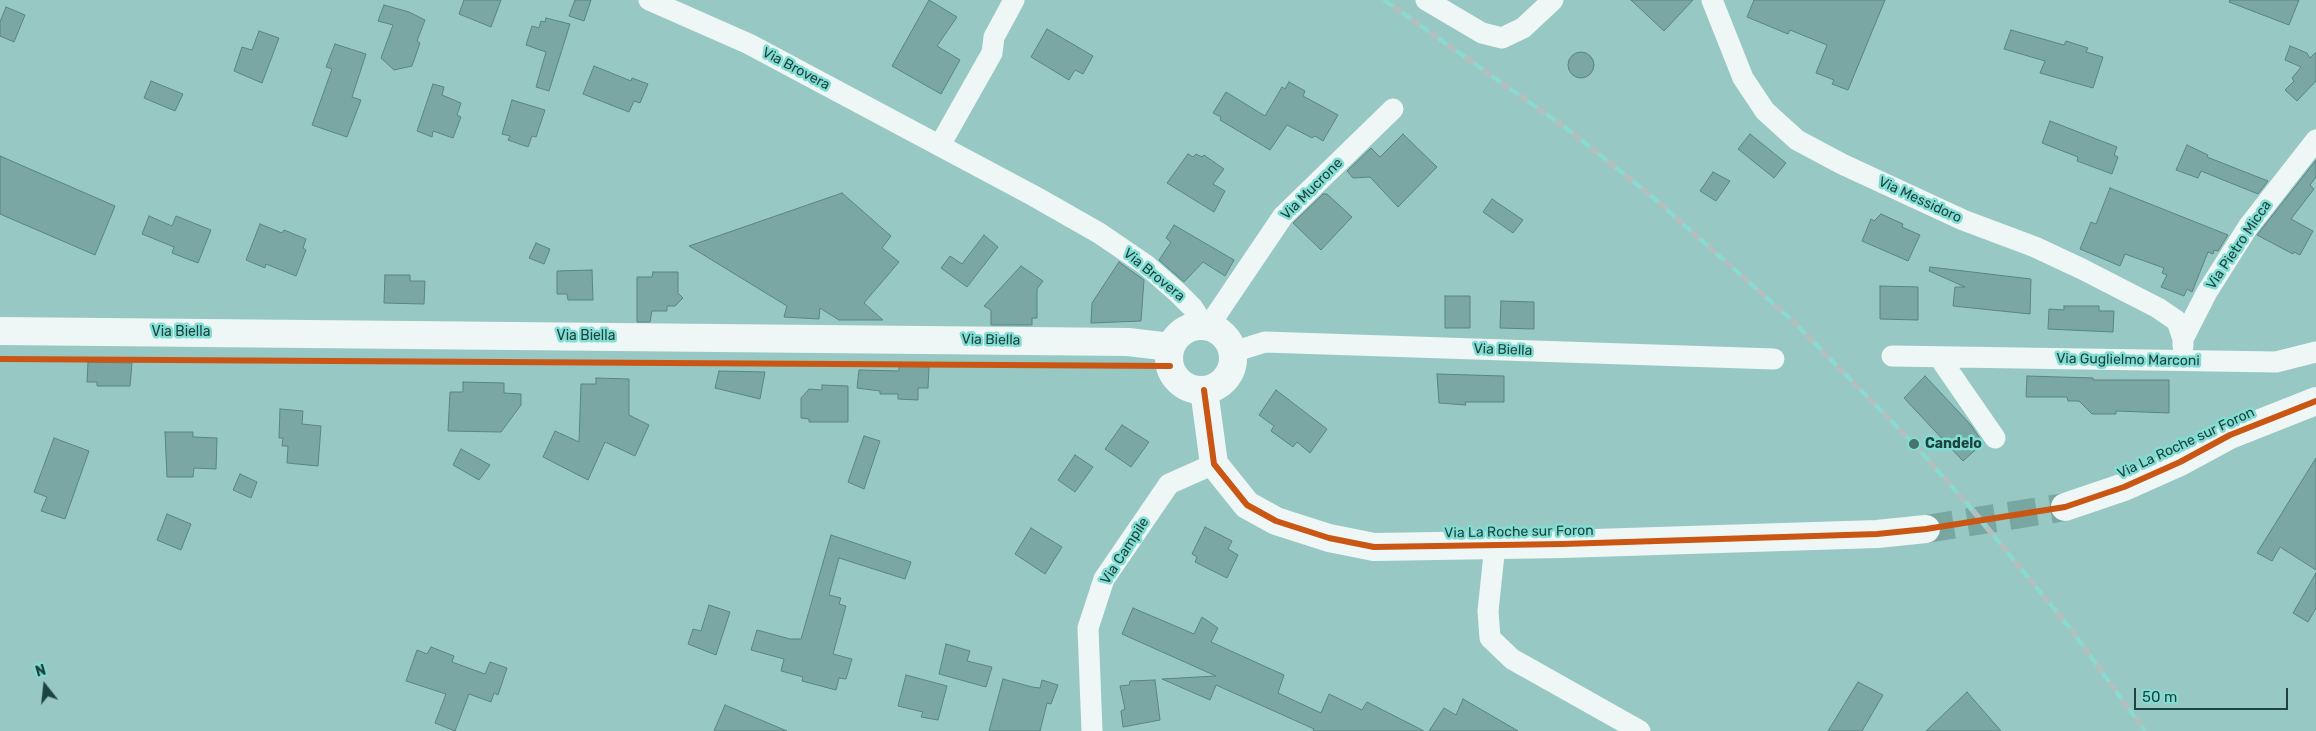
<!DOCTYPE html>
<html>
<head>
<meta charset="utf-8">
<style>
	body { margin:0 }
	#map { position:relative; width:2316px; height:731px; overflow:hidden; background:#97c8c3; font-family:Rubik,sans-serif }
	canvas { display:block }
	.north { position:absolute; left:20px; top:661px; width:50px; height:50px; -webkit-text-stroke:4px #82ddd3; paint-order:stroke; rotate:344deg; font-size:14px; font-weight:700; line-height:20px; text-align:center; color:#1d4340 }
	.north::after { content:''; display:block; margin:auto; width:18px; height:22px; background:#1d4340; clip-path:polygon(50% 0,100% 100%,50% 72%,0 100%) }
	.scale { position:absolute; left:2134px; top:688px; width:154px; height:22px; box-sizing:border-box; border:2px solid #1d4340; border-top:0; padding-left:6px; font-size:15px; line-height:18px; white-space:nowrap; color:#1d4340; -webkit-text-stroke:4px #82ddd3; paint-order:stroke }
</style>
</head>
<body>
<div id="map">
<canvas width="2316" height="731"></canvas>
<div class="north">N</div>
<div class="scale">50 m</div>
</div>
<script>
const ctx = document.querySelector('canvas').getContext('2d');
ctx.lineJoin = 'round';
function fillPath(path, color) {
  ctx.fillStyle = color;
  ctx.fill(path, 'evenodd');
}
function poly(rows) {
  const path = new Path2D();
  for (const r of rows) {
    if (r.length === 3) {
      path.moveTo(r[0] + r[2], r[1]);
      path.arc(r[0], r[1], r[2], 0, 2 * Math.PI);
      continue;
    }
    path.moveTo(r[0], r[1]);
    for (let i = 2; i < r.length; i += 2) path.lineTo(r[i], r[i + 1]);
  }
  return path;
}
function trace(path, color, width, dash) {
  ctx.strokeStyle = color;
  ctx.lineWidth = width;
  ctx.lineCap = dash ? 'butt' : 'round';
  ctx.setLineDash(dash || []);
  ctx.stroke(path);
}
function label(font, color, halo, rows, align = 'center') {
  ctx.font = font + ' Rubik,sans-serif';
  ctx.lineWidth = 5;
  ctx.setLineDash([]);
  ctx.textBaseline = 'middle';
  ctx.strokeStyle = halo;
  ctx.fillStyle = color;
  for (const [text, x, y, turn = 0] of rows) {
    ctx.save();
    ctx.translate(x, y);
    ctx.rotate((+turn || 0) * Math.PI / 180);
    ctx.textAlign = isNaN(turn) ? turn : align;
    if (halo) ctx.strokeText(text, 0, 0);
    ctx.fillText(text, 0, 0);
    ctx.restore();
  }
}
const building = poly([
	[464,0,501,0,491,27,459,14,464,0],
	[575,0,591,0,584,21,569,16,575,0],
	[929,0,957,17,937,46,960,60,941,94,892,66,929,0],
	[1631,0,1693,0,1664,31,1631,0],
	[1754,0,1885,0,1848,90,1832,84,1834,80,1816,73,1827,45,1790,30,1788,34,1747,17,1754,0],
	[2230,0,2299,0,2289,25,2229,2,2230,0],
	[384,5,409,12,425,20,417,41,420,43,412,66,394,70,381,58,393,25,378,21,384,5],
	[6,7,25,15,14,42,0,36,0,22,6,7],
	[546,18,570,24,549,91,536,87,546,52,526,45,532,26,539,28,541,21,545,22,546,18],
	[1047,29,1093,56,1083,74,1075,70,1069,80,1031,57,1047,29],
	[2011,30,2064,45,2066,41,2088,48,2086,52,2103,57,2093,88,2040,73,2045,61,2004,49,2011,30],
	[259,31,279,38,262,83,234,71,242,47,252,50,259,31],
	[335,44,366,54,352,97,361,100,347,137,312,125,332,69,326,67,335,44],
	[2290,46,2307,53,2310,58,2316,52,2316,81,2297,101,2285,90,2294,81,2292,78,2301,67,2285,60,2290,46],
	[1581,65,13],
	[594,66,631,81,632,78,648,84,640,103,634,101,629,112,583,94,594,66],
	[151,81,183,94,175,111,144,98,151,81],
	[1289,82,1305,91,1303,96,1338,115,1323,141,1315,136,1312,138,1287,125,1270,150,1220,120,1221,117,1213,113,1226,92,1265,116,1282,87,1285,89,1289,82],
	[433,84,444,87,442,95,461,103,457,115,461,117,453,138,433,131,432,137,417,131,433,84],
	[512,100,545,110,536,137,532,136,528,147,508,140,510,136,502,134,512,100],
	[2050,121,2117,147,2114,155,2118,157,2112,174,2077,161,2078,157,2042,143,2050,121],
	[1403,134,1437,167,1398,207,1370,177,1353,178,1347,171,1371,148,1380,157,1403,134],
	[1750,134,1786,163,1774,178,1738,149,1750,134],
	[2187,145,2208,155,2207,157,2268,181,2258,194,2201,171,2198,178,2176,170,2187,145],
	[1188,154,1193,157,1196,154,1202,157,1204,155,1224,169,1213,184,1225,191,1214,212,1167,183,1188,154],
	[0,156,115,206,95,255,0,214,0,156],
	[2316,160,2316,177,2310,185,2314,189,2291,219,2313,231,2300,255,2294,252,2293,254,2257,235,2316,160],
	[1713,172,1730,181,1716,201,1700,191,1713,172],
	[2110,188,2228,235,2218,251,2214,250,2213,254,2208,252,2192,292,2187,289,2184,296,2161,287,2167,275,2162,273,2164,268,2125,254,2120,266,2080,249,2091,222,2096,224,2110,188],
	[842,193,891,236,882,248,899,262,864,303,883,320,839,320,820,308,819,319,784,317,787,306,689,246,842,193],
	[1323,194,1327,194,1352,217,1321,250,1293,223,1323,194],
	[1492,199,1523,220,1513,233,1483,212,1492,199],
	[1881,214,1903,224,1902,227,1920,235,1908,261,1862,241,1871,219,1874,221,1881,214],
	[149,216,172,226,176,216,211,230,198,263,172,253,174,247,142,234,149,216],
	[260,224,282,233,284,230,306,239,303,248,306,250,296,276,266,264,265,268,246,260,260,224],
	[1174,225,1234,260,1225,276,1203,262,1184,282,1159,260,1171,242,1166,238,1174,225],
	[984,235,998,247,967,287,941,268,950,256,962,264,984,235],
	[536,243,550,249,544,264,529,258,536,243],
	[1119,262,1144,280,1141,321,1091,323,1092,303,1119,262],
	[1021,266,1043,281,1037,289,1037,318,1032,318,1032,325,991,325,991,310,984,306,1021,266],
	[1930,267,2031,279,2030,314,1953,306,1955,287,1965,287,1929,271,1930,267],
	[592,270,593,300,568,300,567,294,557,294,557,271,592,270],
	[653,272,678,272,678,293,683,298,675,306,667,306,667,311,652,311,650,322,637,322,637,277,652,277,653,272],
	[385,275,410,275,410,281,425,281,424,304,384,303,385,275],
	[1880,286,1918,287,1918,320,1880,319,1880,286],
	[1445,296,1470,296,1470,328,1445,328,1445,296],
	[1501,301,1534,302,1534,329,1500,328,1501,301],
	[2064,306,2099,306,2099,311,2114,311,2113,332,2048,329,2049,309,2064,310,2064,306],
	[88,362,132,363,130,386,97,386,97,382,87,382,88,362],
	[899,366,929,367,928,388,918,388,918,400,898,399,898,394,880,394,880,391,857,388,859,370,899,371,899,366],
	[719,371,765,372,760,399,715,388,719,371],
	[1437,374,1504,376,1504,402,1465,402,1466,405,1439,403,1437,374],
	[1925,376,1970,424,1983,443,1963,461,1904,398,1925,376],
	[2027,376,2093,378,2093,380,2169,380,2169,413,2116,411,2116,414,2092,414,2079,401,2068,401,2067,397,2026,397,2027,376],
	[596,378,629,379,629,415,649,425,635,456,605,442,588,480,543,457,555,431,579,442,581,384,596,384,596,378],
	[463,382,504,383,504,393,521,394,521,405,501,432,448,431,450,392,463,392,463,382],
	[822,385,848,386,848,422,809,422,809,419,801,418,801,398,809,389,822,390,822,385],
	[1276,390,1327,429,1310,453,1297,442,1293,447,1271,431,1274,426,1259,415,1276,390],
	[280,409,303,411,302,424,321,426,318,466,287,463,288,446,282,446,283,438,279,438,280,409],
	[1122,425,1149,442,1131,467,1105,449,1122,425],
	[165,432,193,432,193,437,217,438,216,469,194,468,193,477,167,477,165,432],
	[864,436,880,441,864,489,848,482,864,436],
	[54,438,89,451,65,519,41,511,47,497,34,492,54,438],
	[461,449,490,465,479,480,453,465,461,449],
	[1075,455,1093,467,1075,492,1058,480,1075,455],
	[2316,458,2316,570,2280,547,2272,561,2257,553,2316,458],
	[240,474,257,482,251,498,233,490,240,474],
	[167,514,191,524,181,550,157,540,167,514],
	[1205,527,1232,541,1228,549,1238,555,1227,578,1195,562,1197,557,1192,554,1205,527],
	[1031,528,1062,547,1045,574,1015,554,1031,528],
	[831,535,911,562,905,579,839,558,829,595,841,598,839,604,846,606,833,654,852,659,846,679,839,678,836,690,802,681,803,677,781,671,784,659,751,650,757,630,790,639,801,639,831,535],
	[2316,573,2316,608,2308,622,2293,613,2316,573],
	[709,605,730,612,716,655,688,644,693,629,701,631,709,605],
	[1133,608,1194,634,1202,617,1218,628,1211,642,1284,675,1278,693,1321,713,1329,694,1362,710,1367,702,1424,731,1313,731,1314,729,1216,685,1210,700,1162,679,1216,676,1122,634,1133,608],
	[946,644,970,651,967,661,992,667,986,687,939,674,946,644],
	[431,647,454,656,452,662,485,674,490,662,507,668,498,695,494,693,491,702,469,694,455,731,435,723,446,694,406,681,417,650,427,654,431,647],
	[906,675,947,686,938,720,921,717,923,712,898,706,906,675],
	[1003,679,1032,687,1040,688,1042,680,1058,685,1051,704,1047,703,1040,731,989,731,1003,679],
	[1155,680,1160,720,1123,727,1121,711,1125,709,1120,686,1129,685,1130,681,1155,680],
	[1858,682,1883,695,1862,731,1828,731,1858,682],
	[1967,692,2001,731,1926,731,1967,692],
	[1463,699,1518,731,1429,731,1444,708,1456,715,1463,699],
	[725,705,787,731,714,731,725,705]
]);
fillPath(building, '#7aa7a3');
trace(building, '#598582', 1);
trace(poly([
	[1926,529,2065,507]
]), '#78a7a2', 28, [28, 14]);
trace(poly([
	[649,0,749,44,1034,196,1099,233,1146,265,1178,293,1193,308,1198,316,1199,326],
	[1426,0,1482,33,1502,38,1523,28,1553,0],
	[1712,0,1743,78,1765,111,1797,140,1842,164,1963,220,2035,247,2082,269,2158,308,2177,321,2183,339],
	[940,145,992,53,994,37,1014,0],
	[1208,327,1283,216,1393,109],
	[2183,346,2183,339,2207,292,2248,227,2316,140],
	[1233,352,1265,342,1774,359],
	[1892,356,2276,362,2316,352],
	[1939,357,1995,438],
	[1495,545,1488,611,1490,638,1512,659,1640,731],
	[1092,731,1088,628,1104,579,1169,484,1214,464]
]), '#eff7f6', 21);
trace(poly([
	[1201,358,32],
	[0,331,1128,342,1171,347],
	[1204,390,1214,464,1247,505,1276,521,1329,538,1374,547,1563,544,1877,534,1926,529],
	[2065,507,2124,487,2180,462,2230,435,2316,401]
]), '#eff7f6', 28);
const rail = poly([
	[1384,0,1566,128,1649,194,1793,321,1914,444,1970,507,2070,628,2145,731]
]);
trace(rail, '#b1c0be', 5.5);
trace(rail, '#82ddd3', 4, [11]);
trace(poly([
	[0,359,1170,366],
	[1204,390,1214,464,1247,505,1276,521,1329,538,1374,547,1563,544,1877,534,1926,529,2065,507,2124,487,2180,462,2230,435,2316,401]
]), '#ca5614', 6);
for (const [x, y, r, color] of [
	[1914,444,6,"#48726e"]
]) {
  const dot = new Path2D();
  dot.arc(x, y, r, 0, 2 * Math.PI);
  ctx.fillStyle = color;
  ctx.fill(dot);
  trace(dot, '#82ddd3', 2);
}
label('14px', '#1d4340', '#82ddd3', [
	["Via Brovera",796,69,28],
	["Via Mucrone",1312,189,-45],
	["Via Messidoro",1920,200,25],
	["Via Pietro Micca",2239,245,-56],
	["Via Brovera",1154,275,39],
	["Via Biella",181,332],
	["Via Biella",586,336],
	["Via Biella",991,340,1],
	["Via Biella",1503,350,2],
	["Via Guglielmo Marconi",2128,360,1],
	["Via La Roche sur Foron",2186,443,-25],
	["Via La Roche sur Foron",1519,532,-1],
	["Via Campile",1125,551,-57]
]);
label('bold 14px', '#1d4340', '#82ddd3', [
	["Candelo",1925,444]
], 'left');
</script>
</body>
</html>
